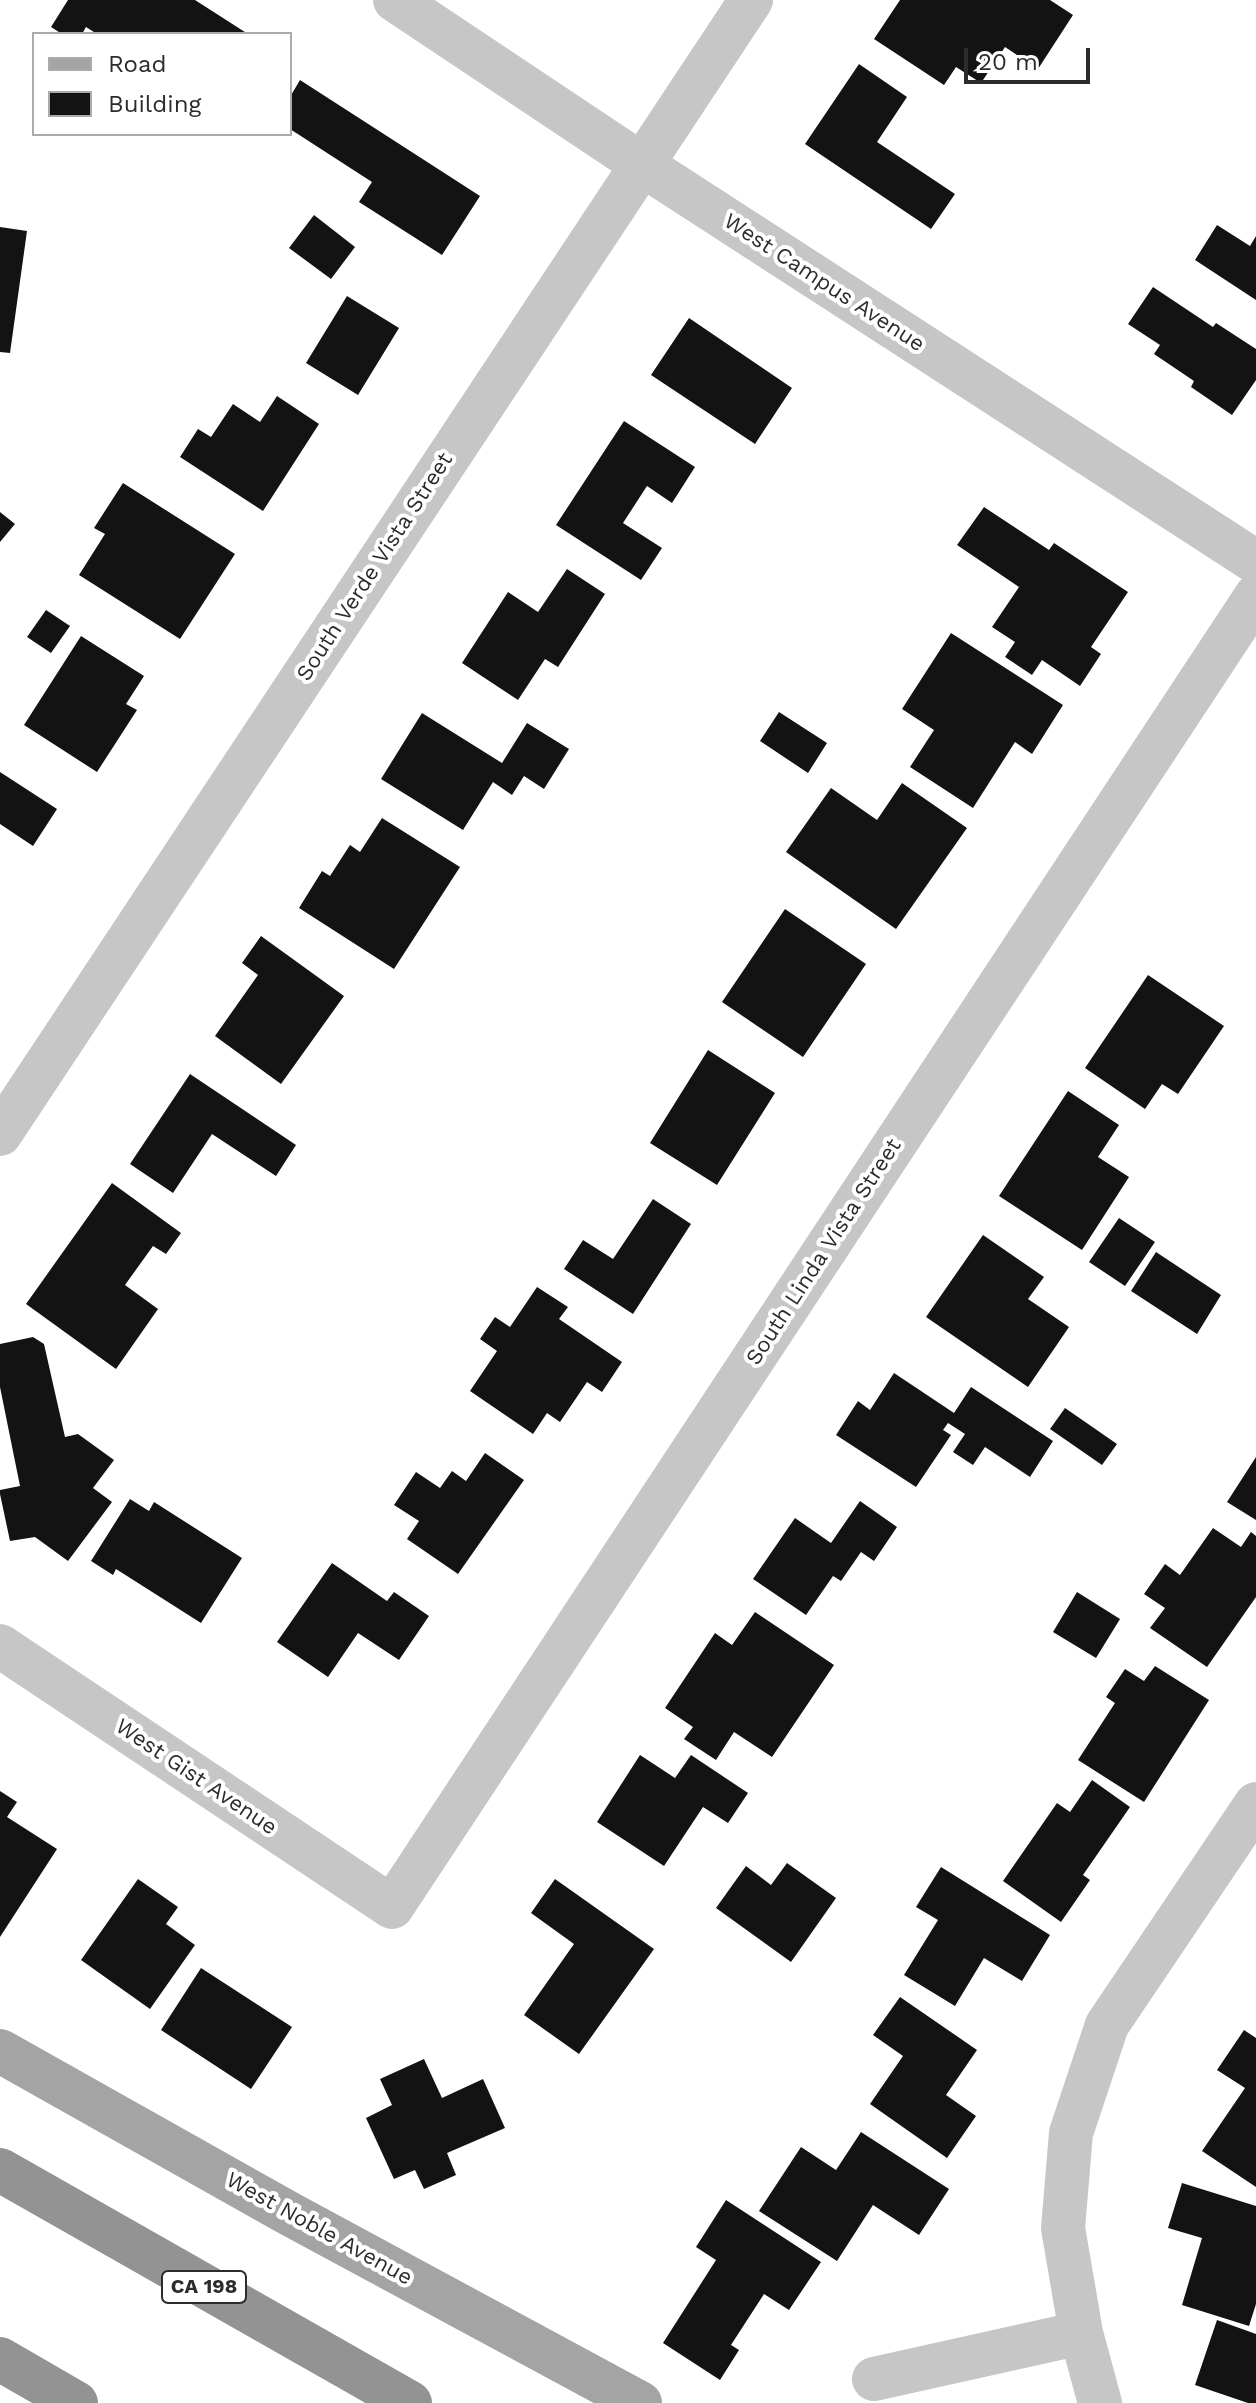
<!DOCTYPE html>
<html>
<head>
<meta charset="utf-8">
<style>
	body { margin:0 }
	#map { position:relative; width:1256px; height:2403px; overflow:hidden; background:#fff; font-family:"Work Sans",sans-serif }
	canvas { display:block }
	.legend { position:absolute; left:32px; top:32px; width:260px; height:104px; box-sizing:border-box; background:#fff; border:2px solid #ababab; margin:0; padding:10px 14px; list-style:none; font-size:24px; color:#2c2c2c }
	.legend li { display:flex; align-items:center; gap:16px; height:40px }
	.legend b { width:40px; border:2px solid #ababab }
	.scale { position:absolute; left:964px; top:48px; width:126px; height:36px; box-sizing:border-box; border:4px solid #2c2c2c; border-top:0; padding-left:10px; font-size:24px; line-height:28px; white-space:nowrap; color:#2c2c2c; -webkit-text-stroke:6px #fff; paint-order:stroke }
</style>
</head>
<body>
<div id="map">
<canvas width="1256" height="2403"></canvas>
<ul class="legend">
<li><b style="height:10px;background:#a4a4a4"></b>Road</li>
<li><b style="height:22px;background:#131313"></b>Building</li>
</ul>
<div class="scale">20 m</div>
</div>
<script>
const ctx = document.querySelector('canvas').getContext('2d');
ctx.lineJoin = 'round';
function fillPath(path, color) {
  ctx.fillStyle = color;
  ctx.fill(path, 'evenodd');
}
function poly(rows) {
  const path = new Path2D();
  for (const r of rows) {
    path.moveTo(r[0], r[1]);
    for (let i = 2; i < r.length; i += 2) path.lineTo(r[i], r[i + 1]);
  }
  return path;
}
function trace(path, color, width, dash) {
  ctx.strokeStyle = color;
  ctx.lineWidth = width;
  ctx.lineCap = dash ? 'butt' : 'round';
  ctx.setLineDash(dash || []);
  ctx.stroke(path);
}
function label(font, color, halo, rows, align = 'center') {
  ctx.font = font + ' "Work Sans",sans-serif';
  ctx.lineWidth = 8;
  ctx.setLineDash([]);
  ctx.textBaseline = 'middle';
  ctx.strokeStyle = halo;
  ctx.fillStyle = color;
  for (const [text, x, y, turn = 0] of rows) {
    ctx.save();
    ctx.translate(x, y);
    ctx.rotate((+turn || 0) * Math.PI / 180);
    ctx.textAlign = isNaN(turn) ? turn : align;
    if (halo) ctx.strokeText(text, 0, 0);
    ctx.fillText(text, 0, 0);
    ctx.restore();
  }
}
fillPath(poly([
	[68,0,195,0,248,34,97,34,86,27,82,34,62,34,51,27],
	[900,0,1050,0,1073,15,1038,69,1005,47,981,83,956,67,944,85,874,39],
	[859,64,907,97,877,142,955,194,931,229,805,144],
	[300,80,480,196,442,255,359,202,372,182,290,129,290,97],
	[314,215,355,247,331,279,289,248],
	[1217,225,1250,246,1256,236,1256,300,1195,260],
	[0,227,27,231,10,353,0,352],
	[1153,287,1213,327,1216,323,1256,349,1256,380,1232,415,1191,387,1194,381,1154,354,1160,345,1128,324],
	[347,296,399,328,358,395,306,363],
	[689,318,792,388,755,444,651,375],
	[277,396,319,424,263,511,180,457,198,429,211,437,233,404,260,422],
	[624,421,695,467,672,503,647,486,623,523,662,548,641,580,556,525],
	[123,483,235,554,180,639,79,575,105,534,94,528],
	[984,507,1049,550,1054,543,1128,592,1091,647,1101,654,1080,686,1042,660,1032,675,1005,657,1015,642,992,627,1019,587,957,545],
	[0,512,15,524,0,542],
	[567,569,605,594,558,667,545,659,518,700,462,663,508,592,538,612],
	[46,610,70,626,51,653,27,637],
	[951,633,1063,705,1032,754,1015,742,973,808,910,767,934,730,902,709],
	[81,636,144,676,126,704,137,710,97,772,24,725],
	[779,712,827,743,808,773,760,741],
	[422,713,502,763,527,723,569,749,544,789,524,776,512,795,493,782,463,830,381,779],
	[0,772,57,809,33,846,0,824],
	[902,783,967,828,896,929,786,852,831,788,877,820],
	[382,818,460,867,394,969,299,908,322,871,330,876,350,845,360,852],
	[785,909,866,964,803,1057,722,1002],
	[261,936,344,996,281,1084,215,1036,258,975,242,963],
	[1148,975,1224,1026,1178,1094,1162,1084,1145,1109,1085,1068],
	[708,1050,775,1093,717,1185,650,1143],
	[190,1074,296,1145,276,1176,212,1134,173,1193,130,1164],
	[1068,1091,1119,1125,1098,1157,1129,1177,1082,1250,999,1196],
	[112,1183,181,1233,166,1254,153,1246,125,1285,158,1309,116,1369,26,1304],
	[653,1199,691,1224,633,1314,564,1269,583,1240,613,1259],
	[1119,1218,1155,1242,1125,1286,1089,1262],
	[983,1235,1044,1277,1028,1299,1069,1327,1028,1387,926,1317],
	[1156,1252,1221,1295,1197,1334,1131,1291],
	[537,1287,568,1307,559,1319,622,1362,602,1392,587,1382,560,1422,547,1413,533,1434,470,1391,497,1351,480,1339,495,1317,510,1327],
	[33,1337,44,1344,65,1437,78,1434,114,1460,93,1488,112,1502,68,1561,35,1537,10,1541,0,1494,0,1490,20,1486,0,1387,0,1344],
	[894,1373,954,1413,971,1387,1053,1441,1030,1477,985,1447,973,1465,953,1452,965,1434,948,1423,943,1430,951,1435,916,1487,836,1435,858,1401,870,1410],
	[1065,1408,1117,1444,1102,1465,1050,1429],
	[485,1453,524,1480,458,1574,407,1539,419,1521,394,1505,416,1472,440,1488,452,1471,466,1481],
	[1256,1457,1256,1520,1227,1502],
	[130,1499,149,1511,154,1502,242,1558,201,1623,116,1569,113,1575,91,1561],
	[860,1501,897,1527,874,1561,861,1552,841,1581,833,1576,806,1615,753,1579,795,1518,831,1543],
	[1213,1528,1241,1547,1251,1532,1256,1536,1256,1597,1207,1667,1150,1628,1165,1608,1144,1594,1165,1564,1180,1575],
	[332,1563,387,1601,394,1592,429,1616,399,1660,358,1633,328,1677,277,1642],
	[1077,1592,1120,1619,1096,1658,1053,1632],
	[755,1612,834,1665,772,1757,734,1732,716,1760,684,1739,693,1727,665,1708,715,1633,732,1645],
	[1155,1666,1209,1700,1144,1802,1078,1760,1115,1703,1106,1697,1125,1669,1144,1681],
	[640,1755,675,1778,691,1755,748,1793,728,1823,703,1807,664,1866,597,1822],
	[1092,1780,1130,1807,1083,1875,1090,1880,1061,1922,1003,1881,1057,1803,1070,1812],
	[0,1791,17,1802,7,1817,57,1849,0,1937],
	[787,1863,836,1898,791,1962,716,1908,746,1866,771,1885],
	[941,1867,1050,1935,1022,1981,984,1958,955,2006,904,1975,938,1920,916,1907],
	[138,1879,178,1907,166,1924,195,1945,150,2009,81,1960],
	[555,1879,654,1949,579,2054,524,2015,574,1944,531,1913],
	[201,1968,292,2027,251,2089,161,2030],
	[900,1997,977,2050,946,2095,976,2116,947,2158,870,2104,903,2056,873,2035],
	[1244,2030,1256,2038,1256,2187,1202,2151,1245,2088,1217,2070],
	[424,2059,442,2098,483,2079,505,2128,447,2153,456,2175,424,2189,415,2170,394,2179,366,2118,392,2105,380,2079],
	[861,2132,949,2189,919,2235,873,2205,837,2261,759,2211,801,2147,836,2170],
	[1182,2183,1256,2206,1256,2304,1249,2326,1182,2305,1202,2238,1168,2228],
	[726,2200,821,2262,789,2310,764,2294,731,2345,739,2350,720,2380,663,2343,716,2260,696,2247],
	[1217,2320,1256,2334,1256,2403,1248,2403,1195,2385]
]), '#131313');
trace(poly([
	[395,0,641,164,1256,562],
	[0,1134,751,0],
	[0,1646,392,1907,1256,596],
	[874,2379,1081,2333],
	[1100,2403,1081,2333,1063,2228,1071,2133,1107,2025,1256,1804]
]), '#c6c6c6', 44);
trace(poly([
	[0,2051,288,2213,640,2403]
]), '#a4a4a4', 44);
trace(poly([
	[0,2170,410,2403],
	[0,2359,76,2403]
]), '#939393', 44);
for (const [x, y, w] of [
	[204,2287,84]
]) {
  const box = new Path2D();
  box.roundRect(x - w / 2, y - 16, w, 32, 6);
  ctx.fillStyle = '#fff';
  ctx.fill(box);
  trace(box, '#2c2c2c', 2);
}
label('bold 20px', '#2c2c2c', null, [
	["CA 198",204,2287]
]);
label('22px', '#2c2c2c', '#fff', [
	["West Campus Avenue",824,283,33],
	["South Verde Vista Street",375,567,-57],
	["South Linda Vista Street",824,1252,-57],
	["West Gist Avenue",196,1777,34],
	["West Noble Avenue",319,2229,29]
]);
</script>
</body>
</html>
